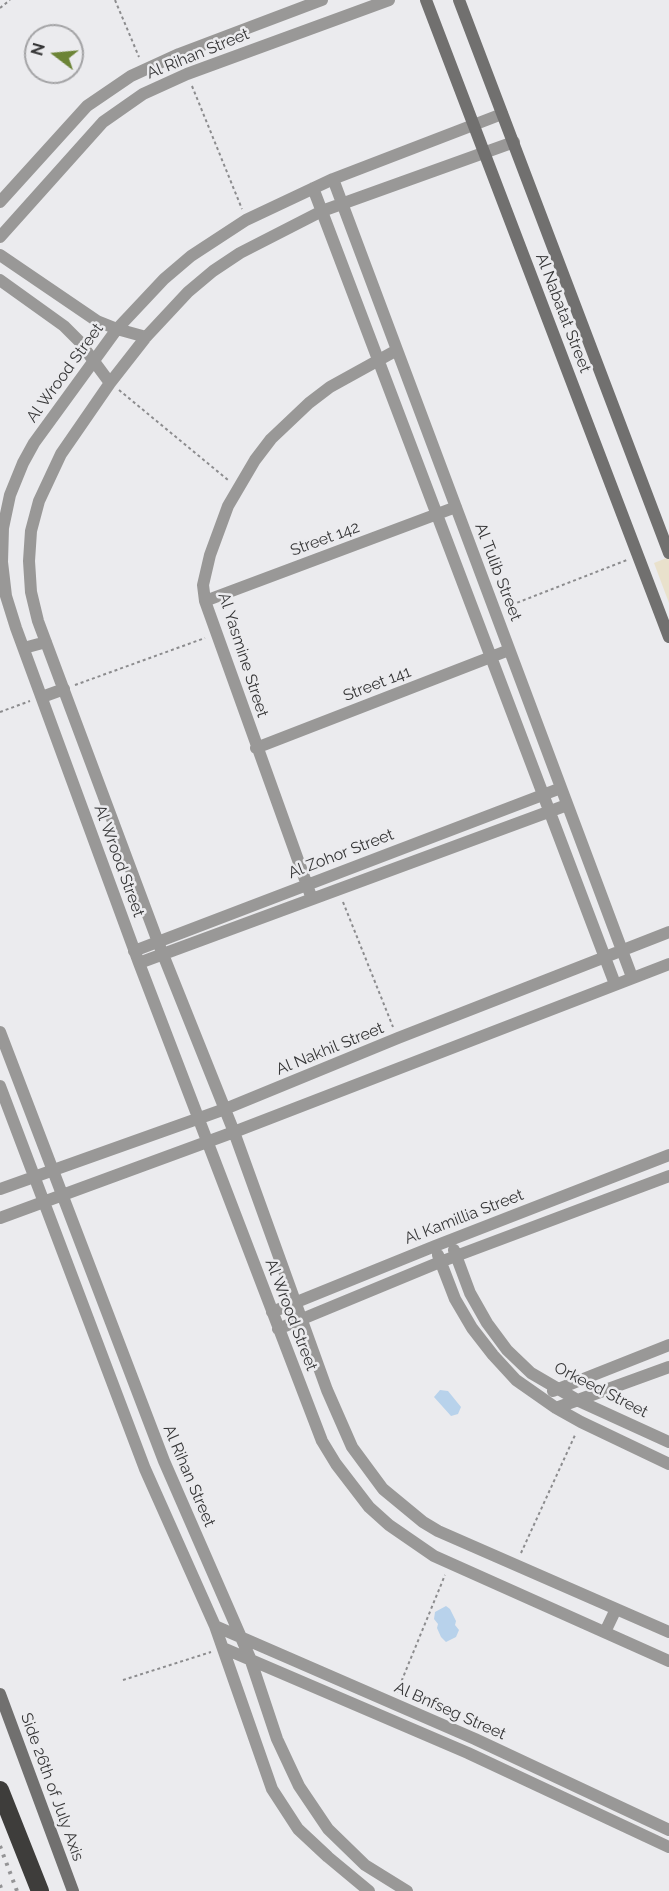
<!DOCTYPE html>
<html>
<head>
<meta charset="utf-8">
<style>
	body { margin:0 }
	#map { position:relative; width:669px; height:1891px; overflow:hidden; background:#ebebee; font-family:Raleway,sans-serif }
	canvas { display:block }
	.north { position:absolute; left:24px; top:24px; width:60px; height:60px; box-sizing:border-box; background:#ebebee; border:2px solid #a3a3a5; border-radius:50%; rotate:286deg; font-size:16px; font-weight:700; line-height:24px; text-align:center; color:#363637 }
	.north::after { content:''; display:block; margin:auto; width:21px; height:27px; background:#6c8436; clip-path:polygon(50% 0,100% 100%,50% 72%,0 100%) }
</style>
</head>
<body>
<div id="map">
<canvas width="669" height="1891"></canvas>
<div class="north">N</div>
</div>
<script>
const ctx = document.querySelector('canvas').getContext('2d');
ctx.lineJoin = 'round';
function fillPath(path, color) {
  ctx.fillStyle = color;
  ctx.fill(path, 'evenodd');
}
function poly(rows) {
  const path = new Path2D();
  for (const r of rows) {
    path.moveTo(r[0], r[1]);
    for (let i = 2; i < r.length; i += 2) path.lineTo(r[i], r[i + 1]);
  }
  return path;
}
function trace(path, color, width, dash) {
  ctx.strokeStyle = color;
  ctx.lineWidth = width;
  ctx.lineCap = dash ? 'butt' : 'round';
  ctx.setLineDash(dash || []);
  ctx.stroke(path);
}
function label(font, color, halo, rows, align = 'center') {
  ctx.font = font + ' Raleway,sans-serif';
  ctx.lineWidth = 5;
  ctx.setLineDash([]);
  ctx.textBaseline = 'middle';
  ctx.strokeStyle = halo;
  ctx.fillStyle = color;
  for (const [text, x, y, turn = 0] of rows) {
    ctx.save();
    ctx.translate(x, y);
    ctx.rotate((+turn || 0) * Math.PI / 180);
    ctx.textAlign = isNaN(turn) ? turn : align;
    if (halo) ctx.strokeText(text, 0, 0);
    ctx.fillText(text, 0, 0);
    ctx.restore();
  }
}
fillPath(poly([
	[669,557,669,603,654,563]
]), '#e9e1cc');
fillPath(poly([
	[440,1390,448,1391,461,1407,458,1414,451,1416,434,1397],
	[446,1606,450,1609,456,1621,455,1625,459,1630,456,1637,446,1642,441,1637,437,1628,438,1624,434,1619,435,1612]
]), '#b8d2eb');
trace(poly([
	[115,0,139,57],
	[0,8,10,0],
	[192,86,242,209],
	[119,390,228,480],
	[506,607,627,560],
	[75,685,205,638],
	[0,712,30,701],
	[343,902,393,1027],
	[521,1553,576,1433],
	[123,1680,211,1652],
	[397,1692,445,1575]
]), '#8c8c8e', 2, [3, 3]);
trace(poly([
	[502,114,333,179,246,220,191,256,164,279,117,329,34,443,23,463,10,495,3,528,2,562,6,596,16,628,139,963,322,1441,336,1464,369,1507,389,1525,434,1556,669,1661],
	[514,142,322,211,240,253,213,271,188,292,146,337,110,383,61,454,39,501,31,531,29,561,31,592,38,621,158,942,234,1132,327,1390,352,1447,383,1489,423,1522,438,1531,669,1632],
	[333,179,632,977],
	[313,188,615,984],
	[0,202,87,106,131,76,179,54,322,0],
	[0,237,103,122,143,94,187,74,389,0],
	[0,255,97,321,117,329,146,337],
	[0,280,64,326,79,341,110,383],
	[205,601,456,507],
	[24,648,46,642],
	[42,697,64,689],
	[256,748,509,650],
	[312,899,205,601,203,585,210,555,228,506,255,460,271,439,309,403,330,387,397,350],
	[134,951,561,788],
	[139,963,567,805],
	[0,1032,164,1461,250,1658,277,1739,299,1786,328,1829,365,1865,407,1891],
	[0,1086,145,1469,215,1626,272,1789,298,1829,328,1857,369,1891],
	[0,1189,225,1109,398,1038,669,932],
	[0,1218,234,1132,669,964],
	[454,1250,470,1293,487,1323,507,1350,531,1373,579,1401,669,1442],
	[438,1255,455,1299,472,1328,493,1355,516,1380,556,1408,581,1422,669,1464],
	[272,1312,435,1246,669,1155],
	[278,1329,440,1262,669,1176],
	[553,1391,669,1345],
	[556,1408,669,1367],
	[215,1626,475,1739,669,1830],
	[605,1632,616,1609],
	[223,1648,468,1753,669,1847]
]), '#999897', 12);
trace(poly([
	[426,0,669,637],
	[459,0,669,553],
	[0,1694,73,1891]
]), '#71706f', 12);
trace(poly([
	[0,1790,40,1891]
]), '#3e3d3b', 18);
trace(poly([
	[0,1846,17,1891],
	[0,1885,2,1891]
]), '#949496', 4, [3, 6]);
label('16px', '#363637', '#ebebee', [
	["Al Rihan Street",198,54,-22],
	["Al Nabatat Street",563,313,69],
	["Al Wrood Street",65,373,-54],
	["Street 142",325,539,-20],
	["Al Tulib Street",498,572,69],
	["Al Yasmine Street",243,655,72],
	["Street 141",377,684,-21],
	["Al Zohor Street",341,854,-21],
	["Al Wrood Street",119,861,70],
	["Al Nakhil Street",330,1049,-22],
	["Al Kamillia Street",464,1217,-21],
	["Al Wrood Street",291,1315,69],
	["Orkeed Street",601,1390,27],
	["Al Rihan Street",189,1476,67],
	["Al Bnfseg Street",450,1711,24],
	["Side 26th of July Axis",52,1787,70]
]);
</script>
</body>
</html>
